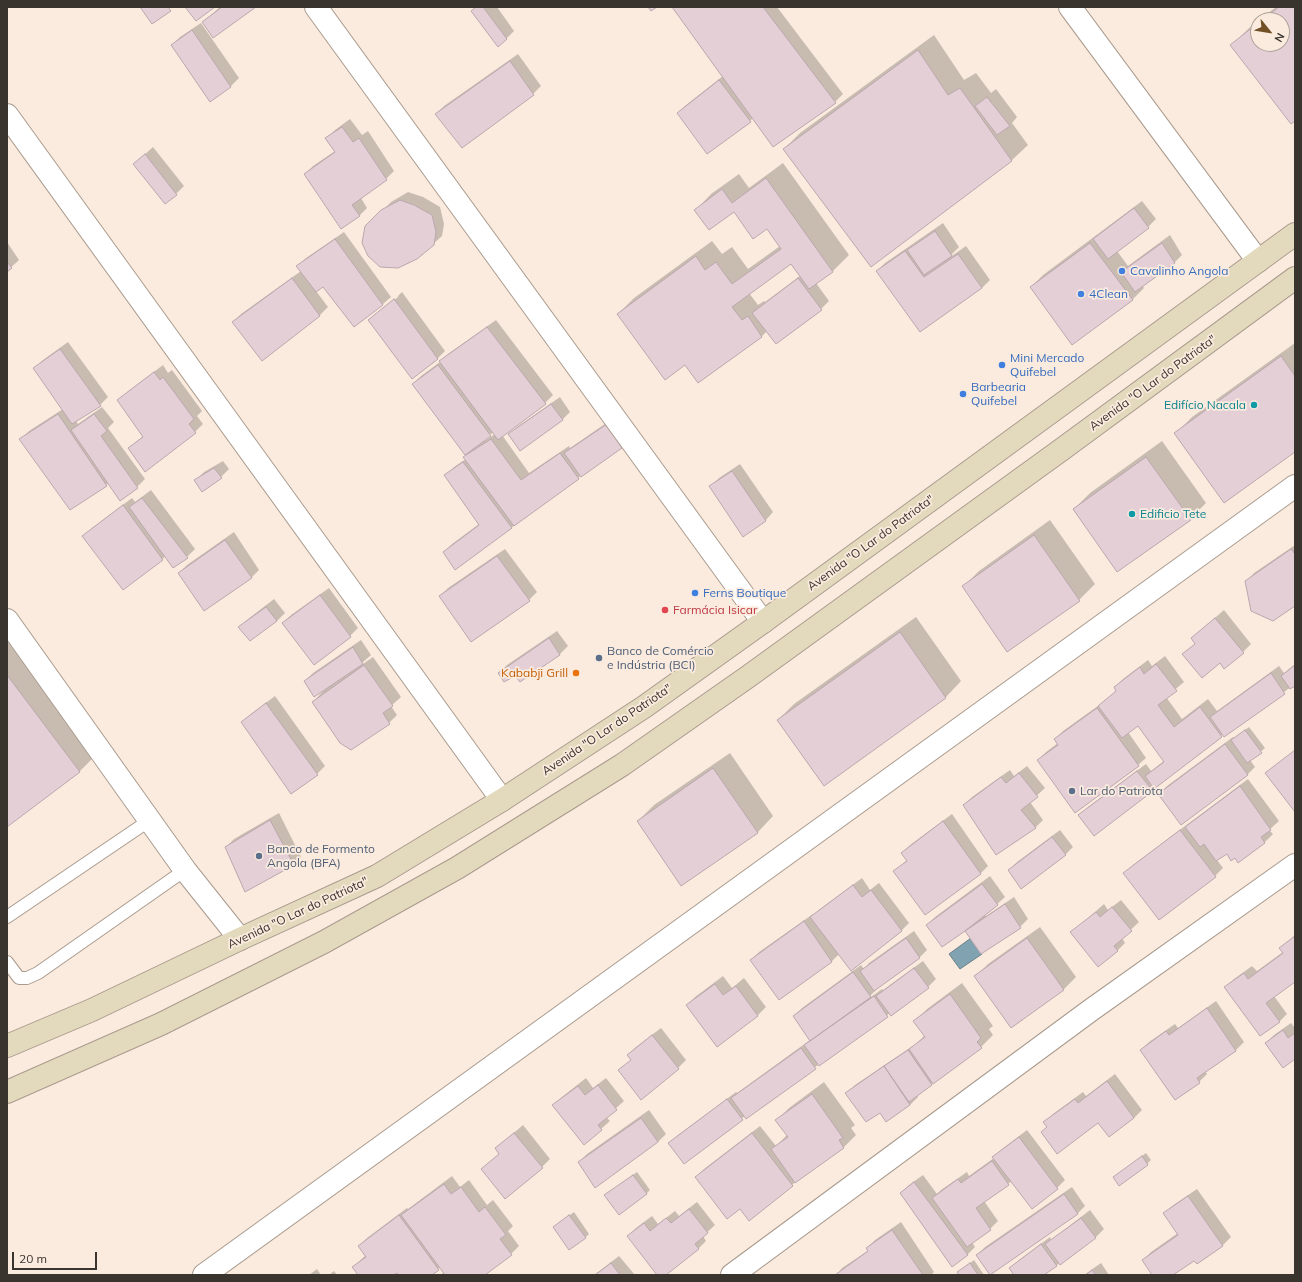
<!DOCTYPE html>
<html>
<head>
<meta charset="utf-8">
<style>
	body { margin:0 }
	#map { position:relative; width:1302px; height:1282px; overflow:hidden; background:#faebde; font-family:Mulish,sans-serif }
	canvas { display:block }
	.frame { position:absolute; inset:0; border:8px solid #3a342f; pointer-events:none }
	.north { position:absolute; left:1250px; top:12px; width:40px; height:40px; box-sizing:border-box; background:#faebde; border:1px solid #ada298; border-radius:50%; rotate:120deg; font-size:11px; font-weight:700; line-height:16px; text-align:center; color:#3a342f }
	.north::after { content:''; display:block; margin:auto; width:14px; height:18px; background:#715026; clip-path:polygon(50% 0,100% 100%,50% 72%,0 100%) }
	.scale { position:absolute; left:12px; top:1252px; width:85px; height:18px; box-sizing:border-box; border:2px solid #3a342f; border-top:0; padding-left:5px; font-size:12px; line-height:14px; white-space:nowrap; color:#3a342f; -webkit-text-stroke:3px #faebde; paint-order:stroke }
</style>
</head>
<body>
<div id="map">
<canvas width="1302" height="1282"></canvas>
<div class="frame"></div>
<div class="north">N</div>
<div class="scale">20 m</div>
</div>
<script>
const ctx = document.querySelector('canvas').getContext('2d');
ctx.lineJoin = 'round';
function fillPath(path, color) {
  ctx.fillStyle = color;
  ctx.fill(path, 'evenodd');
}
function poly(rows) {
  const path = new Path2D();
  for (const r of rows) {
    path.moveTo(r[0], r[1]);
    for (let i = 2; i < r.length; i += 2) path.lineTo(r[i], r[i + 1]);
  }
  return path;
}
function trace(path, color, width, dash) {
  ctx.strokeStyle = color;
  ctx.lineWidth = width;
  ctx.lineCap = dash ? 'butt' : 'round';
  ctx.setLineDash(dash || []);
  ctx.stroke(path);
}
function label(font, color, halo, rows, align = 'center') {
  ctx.font = font + ' Mulish,sans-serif';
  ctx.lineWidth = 3.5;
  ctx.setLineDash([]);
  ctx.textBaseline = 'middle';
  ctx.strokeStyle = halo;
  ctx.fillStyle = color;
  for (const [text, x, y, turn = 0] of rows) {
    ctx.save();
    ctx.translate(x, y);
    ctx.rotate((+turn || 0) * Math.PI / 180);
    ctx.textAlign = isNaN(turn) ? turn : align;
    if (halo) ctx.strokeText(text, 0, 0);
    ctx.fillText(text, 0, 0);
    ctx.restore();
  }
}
const water = poly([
	[971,938,982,954,960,969,949,954,971,938]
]);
fillPath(water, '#81a2b0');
trace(water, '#6c8189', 1);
fillPath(poly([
	[220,7,254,7,203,22],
	[476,7,497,7,514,31,506,39],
	[674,7,777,7,843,94,835,102,753,118,750,121,678,113,686,105,723,76],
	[1276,7,1295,7,1295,120,1232,45,1248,29,1258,21,1258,44,1282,44,1282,20,1259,20],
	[201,23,239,78,231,86,210,100,172,45,180,37],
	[934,35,964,80,976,73,991,93,996,89,1017,117,1012,123,1028,145,1012,160,784,149,800,133],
	[518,54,541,86,533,94,436,114,444,106],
	[350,119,362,135,368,131,394,171,386,179,361,198,367,208,359,216,305,174,313,166,335,151,327,138,335,130],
	[153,147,184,186,176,194,134,164],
	[783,163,849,255,833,271,816,283,829,301,821,309,767,331,762,336,699,382,685,363,618,314,634,298,712,241,722,254,732,247,748,269,780,246,767,228,734,210,696,210,711,194,739,174,749,188],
	[791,263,800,276,765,302,764,301,758,305,749,293],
	[408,192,423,197,440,207,444,224,442,236,433,244,366,227,391,202],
	[1142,201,1156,219,1148,227,1117,251,1128,266,1170,235,1182,255,1174,263,1142,285,1144,288,1132,300,1031,287,1043,275],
	[943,223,959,247,949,257,949,258,966,246,990,280,982,288,877,271,885,263],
	[344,232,391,297,383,304,354,325,323,285,316,291,328,307,320,315,262,359,233,322,241,314,301,271,298,266,306,258],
	[7,242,19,260,7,271],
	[402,292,445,351,437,359,369,320,376,313,376,315,398,297,398,296],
	[496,320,553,395,545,403,502,435,529,473,569,446,570,448,615,417,630,439,622,447,582,475,511,528,444,552,452,544,479,524,446,475,454,467,466,459,464,458,473,449,413,384,421,376,440,362,448,354],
	[493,432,495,434,485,441,484,440],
	[68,342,108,397,100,405,76,421,78,424,102,407,114,422,108,428,145,479,137,487,109,483,70,508,21,439,29,431,63,409,35,368,43,360],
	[1295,343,1295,450,1176,433,1192,417],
	[163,365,168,373,172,370,202,411,197,416,203,424,195,432,129,448,143,436,118,401,126,393],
	[560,397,570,412,562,420,510,435,517,427],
	[1162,441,1206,503,1190,519,1074,509,1090,493],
	[223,461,229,469,221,477,196,480,204,472],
	[740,464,773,512,766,520,743,535,711,486,719,478],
	[151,490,195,549,187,557,166,556,123,589,84,536,92,528,132,498,135,502],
	[1050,520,1095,584,1079,600,963,587,979,571],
	[234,532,259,570,251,578,179,573,187,565],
	[1295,545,1295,605,1246,582,1254,573],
	[505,549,537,592,529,600,471,640,440,596,448,588],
	[329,588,358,628,350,636,314,664,283,623,291,615],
	[274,599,285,613,277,621,250,639,240,627,248,619],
	[1224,610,1251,644,1243,652,1220,661,1183,654,1196,643,1192,638],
	[916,617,961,681,946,697,778,720,794,704],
	[557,631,568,646,560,654,520,681,516,674,499,673,507,665],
	[7,638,95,756,79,772,7,825],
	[361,640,371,655,362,663,363,664,373,657,401,697,391,706,397,715,389,723,313,702,324,690,305,681,313,673],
	[1165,656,1184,682,1166,697,1182,719,1208,699,1217,711,1279,666,1284,673,1295,664,1295,684,1224,736,1223,734,1159,784,1152,791,1080,815,1088,807,1146,764,1151,771,1165,760,1138,724,1128,732,1146,758,1138,765,1038,760,1046,752,1058,743,1055,739,1063,731,1102,703,1117,690,1115,687,1123,679,1148,660,1152,666],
	[275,696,325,766,317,774,243,722,251,714],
	[1249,727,1265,748,1250,760,1255,767,1247,775,1159,794,1167,786,1233,737,1234,738],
	[730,753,773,816,758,832,638,821,654,805],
	[1027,766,1045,788,1030,802,1043,820,1035,828,964,805,972,797,1010,770,1014,776],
	[1248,779,1279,821,1269,830,1273,834,1265,842,1238,861,1235,857,1227,852,1217,860,1223,868,1215,876,1125,873,1133,865],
	[279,813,301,857,293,865,226,847,234,839],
	[952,814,988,866,980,874,895,871,907,860,902,853,910,845],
	[1060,830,1073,847,1065,855,1009,870,1017,862],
	[990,876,1005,897,985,915,986,916,1014,897,1028,919,1020,927,981,953,966,930,927,925,935,917],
	[862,878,870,890,879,883,909,923,901,931,839,954,832,961,779,999,751,960,759,952,813,914,814,915,820,909],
	[1121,900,1139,922,1122,938,1125,943,1117,951,1072,932,1104,904,1108,910],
	[1040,927,1076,977,1064,989,1012,1027,976,976,988,964],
	[914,931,927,950,919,958,877,988,878,988,870,996,871,997,882,989,883,990,923,961,936,979,928,987,891,1014,890,1013,746,1117,745,1116,684,1162,670,1143,678,1135,736,1092,737,1093,810,1040,794,1016,802,1008,861,965,864,969,869,963],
	[1295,935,1295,981,1274,996,1287,1014,1279,1022,1226,987,1234,979,1252,966,1257,971,1283,952,1280,948],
	[723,976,732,988,744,978,766,1007,758,1015,718,1045,687,1005,695,997],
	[962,983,993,1026,989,1029,993,1035,981,1047,936,1080,917,1095,918,1097,910,1105,886,1121,880,1111,847,1093,855,1085,917,1043,925,1035,915,1021,927,1009],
	[1216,1001,1244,1042,1236,1050,1205,1071,1207,1074,1199,1082,1141,1050,1149,1042,1175,1024,1178,1028],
	[1291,1023,1295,1028,1295,1058,1266,1043,1274,1035],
	[661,1028,686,1060,678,1068,628,1055,636,1047],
	[1115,1074,1142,1110,1134,1118,1109,1136,1099,1121,1048,1126,1045,1122,1053,1114,1083,1092,1086,1096],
	[586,1078,593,1088,606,1078,624,1101,606,1117,610,1121,584,1144,554,1105,562,1097],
	[824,1082,855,1125,851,1128,856,1135,844,1147,800,1178,792,1185,740,1207,696,1177,704,1169,760,1126,776,1146,787,1135,777,1120,789,1108],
	[649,1110,666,1134,658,1142,579,1162,587,1154],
	[523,1125,550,1159,542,1167,482,1169,500,1153,496,1148],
	[1027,1130,1065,1180,1057,1188,1012,1181,984,1201,998,1221,990,1229,972,1242,975,1247,967,1255,901,1193,909,1185,923,1175,937,1194,941,1190,967,1172,969,1176,994,1158,1002,1149],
	[1146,1153,1151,1160,1147,1164,1118,1174],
	[637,1172,650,1190,646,1194,605,1195],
	[452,1176,460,1187,469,1180,487,1205,493,1200,513,1226,508,1231,519,1246,511,1254,484,1275,441,1275,444,1272,440,1267,430,1275,400,1275,397,1272,392,1275,359,1275,353,1267,366,1255,359,1246,367,1238,407,1208,408,1209],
	[1072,1187,1085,1206,1077,1214,977,1255,985,1247],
	[1197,1189,1231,1237,1223,1245,1197,1263,1195,1259,1171,1275,1153,1275,1143,1260,1151,1252,1178,1233,1164,1214,1172,1206],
	[697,1202,715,1225,703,1236,706,1241,698,1249,664,1275,658,1275,628,1236,636,1228,652,1216,658,1224,675,1211,679,1216],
	[1090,1210,1104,1229,1096,1237,1043,1275,1016,1275,1011,1268,1019,1260,1050,1237,1051,1240],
	[574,1212,589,1234,585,1238,554,1227],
	[901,1222,934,1272,931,1275,836,1275,842,1268,869,1250,867,1248,875,1240],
	[619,1256,635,1275,594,1275],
	[974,1260,984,1275,960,1275,962,1269],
	[1101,1263,1109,1275,1084,1275],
	[317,1269,321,1275,309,1275],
	[334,1271,337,1275,329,1275]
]), '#0003');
const building = poly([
	[140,7,168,7,171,11,152,24,140,7],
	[185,7,215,7,196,21,185,7],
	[222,7,256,7,213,38,202,22,222,7],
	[476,7,483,7,507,39,498,47,471,11,476,7],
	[648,7,657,7,651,11,648,7],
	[672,7,763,7,836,103,773,147,672,7],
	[1279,7,1295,7,1295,121,1291,124,1230,45,1258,23,1258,44,1282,44,1282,20,1262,20,1279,7],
	[192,30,231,87,210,102,171,45,192,30],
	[918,50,948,95,960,88,1012,161,871,267,783,149,918,50],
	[510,61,534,95,462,148,435,114,510,61],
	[719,80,751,122,707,154,677,113,719,80],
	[987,97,1010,126,997,135,975,106,987,97],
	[342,127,353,142,359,138,387,180,352,205,360,216,341,229,304,174,335,152,325,138,342,127],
	[145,154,177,195,165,204,133,164,145,154],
	[766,178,833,272,809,289,791,264,732,307,742,320,748,316,762,337,698,383,685,365,665,380,617,314,696,256,705,270,716,262,732,284,781,249,767,229,753,239,734,212,709,230,694,210,722,189,732,203,766,178],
	[400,200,414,205,432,215,436,232,434,245,417,259,398,268,380,267,368,256,362,243,365,226,381,210,400,200],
	[1134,208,1149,228,1108,259,1093,239,1134,208],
	[935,231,952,256,924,275,907,250,935,231],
	[335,239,383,305,354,327,323,287,316,292,296,266,335,239],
	[1090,243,1133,300,1072,345,1030,287,1090,243],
	[1162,243,1175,263,1135,292,1121,272,1162,243],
	[905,251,924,277,958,254,982,288,920,332,876,271,905,251],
	[7,262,12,268,7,272,7,262],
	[292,278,320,316,262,361,232,322,292,278],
	[798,278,822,310,776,344,752,313,798,278],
	[394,299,438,359,412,379,368,320,394,299],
	[487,327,546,404,498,440,439,361,487,327],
	[60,349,101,406,72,424,33,368,60,349],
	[1281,356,1295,376,1295,452,1224,503,1174,433,1281,356],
	[438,365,491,436,465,455,412,384,438,365],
	[154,372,160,380,163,377,194,419,189,424,196,433,145,472,128,448,143,437,117,400,154,372],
	[551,404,563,420,520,451,508,434,551,404],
	[58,414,107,486,70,510,19,439,58,414],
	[94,414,107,431,101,436,138,488,120,501,71,430,94,414],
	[607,424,622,448,581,477,564,453,607,424],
	[491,439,521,480,560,453,579,479,514,526,463,457,491,439],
	[1146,457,1191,520,1117,572,1073,509,1146,457],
	[463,462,512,528,455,570,443,552,479,525,444,475,463,462],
	[214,468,222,478,202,492,194,480,214,468],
	[732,471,766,521,743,537,709,486,732,471],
	[142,498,188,558,173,568,129,507,142,498],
	[123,505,163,560,123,590,82,536,123,505],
	[1034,535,1080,601,1007,652,962,586,1034,535],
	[225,540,252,578,204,611,178,573,225,540],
	[1291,549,1295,554,1295,606,1273,621,1251,611,1245,581,1291,549],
	[497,556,530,601,471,642,439,596,497,556],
	[320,595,351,637,314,665,282,623,320,595],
	[266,607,277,621,250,641,238,627,266,607],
	[1215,618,1244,653,1224,669,1220,663,1202,678,1182,654,1195,644,1191,638,1215,618],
	[900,632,946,698,824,786,777,720,900,632],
	[549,638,560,655,520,682,515,676,504,682,498,673,549,638],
	[353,647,363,664,314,697,304,681,353,647],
	[1156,664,1177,691,1158,705,1174,727,1200,707,1222,737,1154,789,1145,776,1164,762,1138,726,1122,738,1098,706,1116,691,1114,687,1140,667,1144,674,1156,664],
	[364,665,393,706,383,713,390,724,351,750,340,743,312,702,364,665],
	[1295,665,1295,686,1290,689,1281,676,1295,665],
	[1271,673,1285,694,1224,737,1210,717,1271,673],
	[7,675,80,772,7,827,7,675],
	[266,703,318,775,291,794,241,722,266,703],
	[1097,708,1139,766,1075,813,1037,760,1058,745,1054,739,1097,708],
	[1245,730,1262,753,1247,763,1231,740,1245,730],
	[1225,744,1248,775,1181,825,1158,794,1225,744],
	[1295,750,1295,812,1265,773,1295,750],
	[713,768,758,833,681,886,637,821,713,768],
	[1137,771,1153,791,1094,836,1078,815,1137,771],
	[1019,773,1038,797,1021,810,1036,828,996,855,963,805,1001,777,1006,783,1019,773],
	[1240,786,1271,830,1261,837,1265,843,1238,863,1235,858,1231,861,1227,854,1216,861,1204,844,1200,847,1185,827,1240,786],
	[270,820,294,865,245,892,225,847,270,820],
	[943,821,981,874,925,915,893,871,907,861,901,853,943,821],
	[1180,830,1216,877,1159,920,1123,873,1180,830],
	[1052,837,1066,855,1021,889,1008,870,1052,837],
	[982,884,998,905,965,931,942,947,926,925,982,884],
	[853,885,862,897,871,890,902,931,851,971,810,917,853,885],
	[1005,904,1021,928,981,954,965,931,1005,904],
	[1112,907,1132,931,1114,946,1118,951,1098,967,1070,932,1096,912,1100,917,1112,907],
	[804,921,832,962,779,1000,750,960,804,921],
	[1295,936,1295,982,1266,1003,1280,1022,1260,1036,1224,987,1244,973,1248,979,1283,953,1279,948,1295,936],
	[906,938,920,958,874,991,860,971,906,938],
	[1027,938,1064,990,1011,1028,974,976,1027,938],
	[914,968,929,988,891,1016,876,996,914,968],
	[853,972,871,997,810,1041,793,1016,853,972],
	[715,984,723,995,736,986,758,1016,717,1047,686,1005,715,984],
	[950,994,981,1038,977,1042,982,1048,933,1084,909,1049,925,1037,913,1021,950,994],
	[874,996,888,1017,819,1066,804,1045,874,996],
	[1207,1008,1236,1051,1197,1078,1200,1083,1175,1100,1140,1050,1166,1031,1169,1035,1207,1008],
	[1283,1030,1288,1038,1295,1033,1295,1059,1283,1068,1265,1043,1283,1030],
	[652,1035,679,1069,641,1100,618,1070,631,1060,627,1055,652,1035],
	[801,1048,816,1069,746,1119,731,1098,801,1048],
	[908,1050,932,1085,909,1102,884,1066,908,1050],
	[884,1066,910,1105,886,1122,880,1113,866,1122,845,1093,884,1066],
	[1107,1081,1134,1118,1109,1137,1098,1123,1057,1154,1041,1132,1047,1127,1043,1122,1075,1099,1078,1103,1107,1081],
	[598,1085,617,1110,598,1125,602,1130,584,1145,552,1105,578,1086,585,1095,598,1085],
	[812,1094,843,1138,839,1140,844,1148,795,1183,771,1149,788,1137,775,1120,812,1094],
	[727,1099,743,1120,684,1164,668,1143,727,1099],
	[641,1118,658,1142,595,1188,578,1162,641,1118],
	[514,1133,543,1168,505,1199,481,1169,499,1154,495,1148,514,1133],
	[752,1133,793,1186,749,1221,740,1209,727,1219,695,1177,752,1133],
	[1019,1137,1058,1189,1032,1209,992,1157,1019,1137],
	[1142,1156,1148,1165,1119,1186,1113,1177,1142,1156],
	[992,1161,1009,1185,976,1208,991,1230,967,1247,932,1198,958,1179,961,1183,992,1161],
	[633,1175,647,1194,619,1215,604,1195,633,1175],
	[914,1182,968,1255,952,1267,900,1193,914,1182],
	[444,1184,451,1194,461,1187,479,1212,485,1207,506,1235,500,1239,512,1255,485,1275,445,1275,401,1215,444,1184],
	[1064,1194,1078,1214,990,1275,976,1255,1064,1194],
	[1188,1196,1223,1246,1197,1264,1194,1261,1173,1275,1152,1275,1142,1260,1178,1235,1163,1213,1188,1196],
	[689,1209,708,1233,695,1244,699,1249,666,1275,657,1275,627,1236,644,1223,650,1231,666,1218,671,1223,689,1209],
	[399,1215,439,1270,432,1275,398,1275,397,1273,394,1275,358,1275,352,1267,366,1257,358,1246,399,1215],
	[569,1215,586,1238,569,1250,553,1227,569,1215],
	[1081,1218,1096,1238,1060,1265,1045,1244,1081,1218],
	[892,1230,923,1275,835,1275,868,1251,866,1248,892,1230],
	[1041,1244,1057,1266,1044,1275,1014,1275,1009,1268,1041,1244],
	[611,1263,620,1275,595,1275,611,1263],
	[970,1263,978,1275,959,1275,957,1272,970,1263],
	[1092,1270,1096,1275,1086,1275,1092,1270]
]);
fillPath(building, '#e4cfd6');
trace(building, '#baa6ad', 1);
const lane = poly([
	[7,917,150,820],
	[7,962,19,978,27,978,38,973,185,870]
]);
const street = poly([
	[316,7,763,622],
	[1070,7,1258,261],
	[7,115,502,800],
	[7,620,185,870,240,939],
	[204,1275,1295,486],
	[732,1275,1091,1010,1295,865]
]);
const secondary = poly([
	[7,1046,92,1010,240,939,377,876,502,800,644,707,763,622,1295,234],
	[7,1092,161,1024,324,942,457,868,622,765,749,676,1061,450,1295,278]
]);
trace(lane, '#a99a8e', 14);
trace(street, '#a99a8e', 24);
trace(secondary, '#a99a8e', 24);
trace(lane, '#fff', 12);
trace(street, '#fff', 22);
trace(secondary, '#e3dabd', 22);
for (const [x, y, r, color] of [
	[1122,271,4,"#3f7fe0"],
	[1081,294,4,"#3f7fe0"],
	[1002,365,4,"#3f7fe0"],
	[963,394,4,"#3f7fe0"],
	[1254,405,4,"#0f9aa8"],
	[1132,514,4,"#0f9aa8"],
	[695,593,4,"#3f7fe0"],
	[665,610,4,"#e0444e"],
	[599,658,4,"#5c6f8a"],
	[576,673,4,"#e8710a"],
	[1072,791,4,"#5c6f8a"],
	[259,856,4,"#5c6f8a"]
]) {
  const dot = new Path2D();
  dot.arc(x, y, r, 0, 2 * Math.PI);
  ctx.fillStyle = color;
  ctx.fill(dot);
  trace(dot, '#faebde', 1.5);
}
label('12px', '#366cbe', '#faebde', [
	["Cavalinho Angola",1130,271],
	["4Clean",1089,294],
	["Mini Mercado",1010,358],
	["Quifebel",1010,372],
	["Barbearia",971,387],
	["Quifebel",971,401],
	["Ferns Boutique",703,593]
], 'left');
label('12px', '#3a342f', '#faebde', [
	["Avenida \"O Lar do Patriota\"",1153,383,-36],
	["Avenida \"O Lar do Patriota\"",871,543,-36],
	["Avenida \"O Lar do Patriota\"",607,730,-34],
	["Avenida \"O Lar do Patriota\"",298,913,-25]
]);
label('12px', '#0d838f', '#faebde', [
	["Edifício Nacala",1246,405],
	["Edificio Tete",1140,514,"left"]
], 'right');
label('12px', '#be3a42', '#faebde', [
	["Farmácia Isicar",673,610]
], 'left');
label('12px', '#4e5e75', '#faebde', [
	["Banco de Comércio",607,651],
	["e Indústria (BCI)",607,665],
	["Lar do Patriota",1080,791],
	["Banco de Formento",267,849],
	["Angola (BFA)",267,863]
], 'left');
label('12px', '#c56008', '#faebde', [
	["Kababji Grill",568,673]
], 'right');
</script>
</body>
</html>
